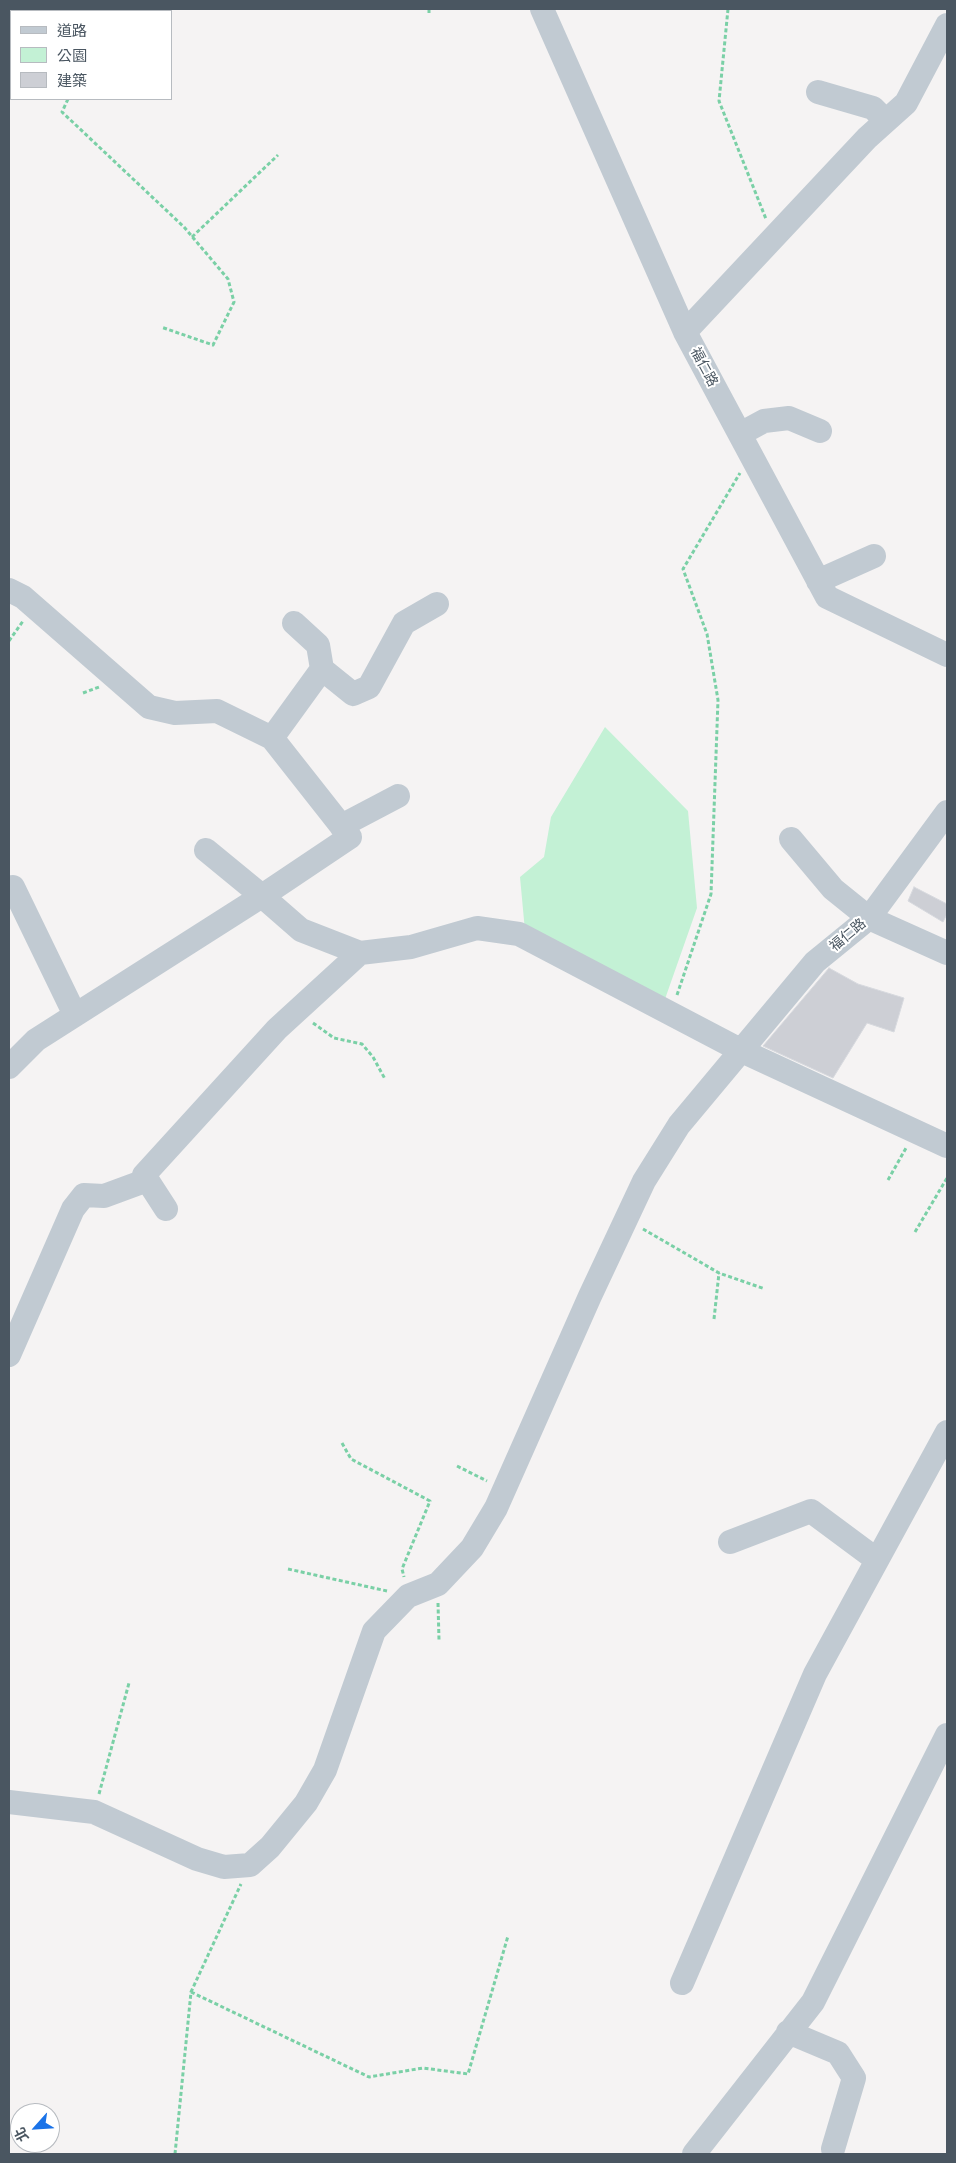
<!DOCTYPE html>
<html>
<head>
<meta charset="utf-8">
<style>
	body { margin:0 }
	#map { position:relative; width:956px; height:2163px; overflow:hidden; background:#f5f3f3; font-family:"Alegreya Sans","Noto Sans TC",sans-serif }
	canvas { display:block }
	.frame { position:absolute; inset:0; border:10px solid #4a5661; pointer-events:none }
	.legend { position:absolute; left:10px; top:10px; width:162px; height:90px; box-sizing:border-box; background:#fff; border:1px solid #b7bbc0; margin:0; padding:6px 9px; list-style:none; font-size:15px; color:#4a5661 }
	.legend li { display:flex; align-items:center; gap:10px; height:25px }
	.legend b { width:25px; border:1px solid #b7bbc0 }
	.north { position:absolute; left:10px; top:2103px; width:50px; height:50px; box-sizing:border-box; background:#fff; border:1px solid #b7bbc0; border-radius:50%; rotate:244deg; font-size:14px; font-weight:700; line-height:20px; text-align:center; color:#4a5661 }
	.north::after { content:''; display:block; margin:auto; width:18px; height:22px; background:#1a73e8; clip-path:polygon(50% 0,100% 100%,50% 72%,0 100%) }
</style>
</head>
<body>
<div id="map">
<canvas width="956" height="2163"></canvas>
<div class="frame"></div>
<ul class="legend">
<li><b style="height:6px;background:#c1cad2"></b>道路</li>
<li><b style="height:14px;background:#c3f1d5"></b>公園</li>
<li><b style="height:14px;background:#cdcfd5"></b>建築</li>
</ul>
<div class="north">北</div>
</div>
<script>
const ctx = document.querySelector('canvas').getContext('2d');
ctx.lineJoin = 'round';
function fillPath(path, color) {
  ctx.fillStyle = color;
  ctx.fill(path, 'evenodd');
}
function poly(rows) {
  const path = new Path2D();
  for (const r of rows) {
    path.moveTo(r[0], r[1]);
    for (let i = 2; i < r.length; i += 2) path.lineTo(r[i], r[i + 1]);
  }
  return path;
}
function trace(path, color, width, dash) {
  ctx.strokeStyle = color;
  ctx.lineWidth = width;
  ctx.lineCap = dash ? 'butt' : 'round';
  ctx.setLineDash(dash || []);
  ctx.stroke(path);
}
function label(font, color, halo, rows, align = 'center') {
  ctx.font = font + ' "Alegreya Sans","Noto Sans TC",sans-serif';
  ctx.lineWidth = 4;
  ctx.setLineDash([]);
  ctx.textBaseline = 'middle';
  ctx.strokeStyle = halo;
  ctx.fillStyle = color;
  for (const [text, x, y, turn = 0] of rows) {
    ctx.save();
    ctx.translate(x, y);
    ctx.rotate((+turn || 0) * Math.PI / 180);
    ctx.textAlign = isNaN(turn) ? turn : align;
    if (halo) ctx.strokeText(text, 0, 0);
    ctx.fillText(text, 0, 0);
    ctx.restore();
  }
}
fillPath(poly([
	[605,727,688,811,697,908,665,999,525,931,520,877,544,857,551,817]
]), '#c3f1d5');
const building = poly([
	[914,887,947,904,947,914,943,922,908,901,914,887],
	[829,968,858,984,904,998,894,1032,867,1023,833,1078,763,1046,829,968]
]);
fillPath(building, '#cdcfd5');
trace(building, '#d7d9de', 1);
trace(poly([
	[429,9,429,13],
	[728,9,719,101,766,219],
	[135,11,138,9],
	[68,99,62,112,184,227,228,279,234,302,213,345,161,327],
	[192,237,278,155],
	[9,641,23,621],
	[83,693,99,687],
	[677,995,711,894,718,700,707,634,683,569,740,473],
	[313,1023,334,1038,362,1044,373,1057,385,1079],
	[888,1180,906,1148],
	[643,1229,719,1273,765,1289],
	[915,1232,947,1178],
	[714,1319,719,1273],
	[342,1443,351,1459,430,1501,402,1569,404,1577],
	[457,1466,487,1481],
	[288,1569,387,1591],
	[438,1603,439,1640],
	[99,1794,129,1683],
	[191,1992,369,2077,423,2068,468,2074,508,1936],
	[175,2154,191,1992,241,1884]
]), '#7ad0a6', 3, [4, 2.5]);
trace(poly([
	[542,9,685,332,827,597,947,655],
	[818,92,873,108,886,121],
	[685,332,867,138,906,103,947,25],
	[740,434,764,421,789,418,820,431],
	[818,581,874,556],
	[9,590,23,597,149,707,175,713,217,711,272,738,350,837,262,896,301,930,360,953,411,947,477,928,519,934,742,1051,947,1146],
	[294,623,318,645,322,669],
	[272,738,322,669,353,694,369,687,404,623,437,604],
	[341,826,398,796],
	[791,839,833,889,869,918,947,953],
	[13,887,75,1015],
	[9,1067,36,1040,262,896,206,850],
	[144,1175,166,1209],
	[9,1355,73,1209,84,1195,104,1196,142,1182,144,1175,277,1029,360,953],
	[730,1542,811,1511,877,1560],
	[9,1802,94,1812,197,1859,224,1867,250,1865,270,1847,306,1803,325,1770,374,1631,408,1596,438,1584,472,1548,496,1508,590,1296,644,1181,679,1125,815,962,869,918,947,812],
	[682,1983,815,1674,947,1432],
	[788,2032,838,2053,854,2078,833,2149],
	[694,2154,813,2002,947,1735]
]), '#c1cad2', 24);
label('14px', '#4a5661', '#fff', [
	["福仁路",704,367,62],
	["福仁路",848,935,-40]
]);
</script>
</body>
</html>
